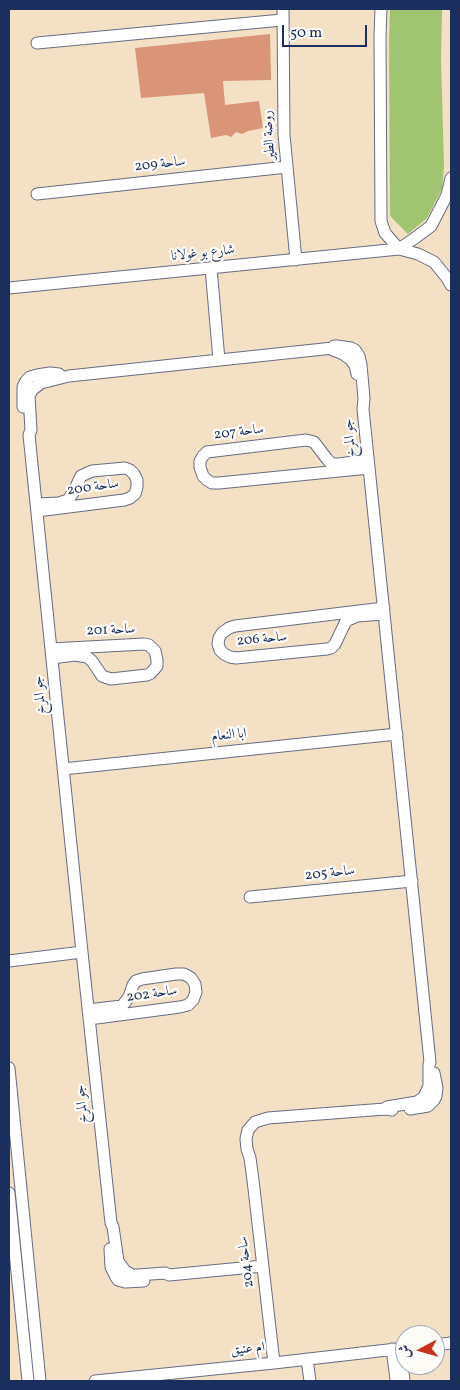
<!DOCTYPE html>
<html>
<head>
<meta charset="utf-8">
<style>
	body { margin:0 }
	#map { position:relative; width:460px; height:1390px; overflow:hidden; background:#f3e0c5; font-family:Vollkorn,Amiri,serif }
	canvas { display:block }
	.frame { position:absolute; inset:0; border:10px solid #1b2f5e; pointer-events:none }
	.north { position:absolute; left:395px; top:1325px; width:50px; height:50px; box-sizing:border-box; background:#fdfcf7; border:1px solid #a3aaba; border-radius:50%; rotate:264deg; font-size:14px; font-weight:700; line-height:20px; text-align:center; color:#1b2f5e }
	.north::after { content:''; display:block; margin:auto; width:18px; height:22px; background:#c8321e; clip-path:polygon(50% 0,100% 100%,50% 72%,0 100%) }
	.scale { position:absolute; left:282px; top:25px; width:85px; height:22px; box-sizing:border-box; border:2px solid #1b2f5e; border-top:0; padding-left:6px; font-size:15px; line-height:18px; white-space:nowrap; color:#1b2f5e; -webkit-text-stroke:4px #fdfcf7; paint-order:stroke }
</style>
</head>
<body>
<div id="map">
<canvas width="460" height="1390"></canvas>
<div class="frame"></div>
<div class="north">ش</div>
<div class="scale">50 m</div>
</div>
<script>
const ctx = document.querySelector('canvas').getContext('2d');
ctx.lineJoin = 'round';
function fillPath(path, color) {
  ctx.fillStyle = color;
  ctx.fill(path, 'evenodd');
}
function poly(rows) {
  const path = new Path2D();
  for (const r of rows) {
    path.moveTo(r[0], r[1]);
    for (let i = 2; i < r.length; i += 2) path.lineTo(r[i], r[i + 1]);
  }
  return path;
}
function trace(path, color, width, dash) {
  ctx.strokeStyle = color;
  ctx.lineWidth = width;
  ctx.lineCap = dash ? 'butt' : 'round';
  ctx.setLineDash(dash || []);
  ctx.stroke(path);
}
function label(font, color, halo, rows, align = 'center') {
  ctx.font = font + ' Vollkorn,Amiri,serif';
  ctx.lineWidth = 4.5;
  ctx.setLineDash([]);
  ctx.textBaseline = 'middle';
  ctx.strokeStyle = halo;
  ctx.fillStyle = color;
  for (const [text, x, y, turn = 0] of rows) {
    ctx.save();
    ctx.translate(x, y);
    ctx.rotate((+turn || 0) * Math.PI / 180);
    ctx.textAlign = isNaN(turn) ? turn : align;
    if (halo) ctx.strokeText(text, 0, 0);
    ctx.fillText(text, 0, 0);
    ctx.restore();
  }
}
fillPath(poly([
	[390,9,442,9,441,59,444,167,442,189,427,218,408,234,390,216,389,43]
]), '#a0c46f');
fillPath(poly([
	[270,34,271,80,223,81,225,105,259,101,263,128,248,131,242,134,236,132,231,137,226,135,211,138,204,93,141,98,135,48]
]), '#da9578');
const street = poly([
	[283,9,284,135,296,260],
	[381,9,380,36,381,221,385,233,399,249],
	[37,43,282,20],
	[37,194,287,167],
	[399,249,415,238,431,226,447,195,451,178],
	[211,268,219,360],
	[9,288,399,249,418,254,434,262,447,278,451,285],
	[333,348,333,350,343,354,350,359,355,365,357,374],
	[23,407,23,387,26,381,30,377,37,375,50,373,59,374],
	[368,460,339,464,332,464,327,459,314,442,306,440,207,452,203,456,200,461,200,467,203,476,207,480,212,483,219,483,369,468],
	[36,504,59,503,68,500,73,493,81,476,92,471,125,468,130,470,134,474,137,480,137,487,135,494,130,498,124,500,37,511],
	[384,608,235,626,229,628,222,633,219,638,218,644,220,650,224,654,230,657,236,658,327,649,331,648,335,644,345,623,348,620,357,616,384,614],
	[51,649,144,644,149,645,155,651,157,660,157,666,151,673,147,675,111,679,102,676,92,661,87,657,75,655,52,658],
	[63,769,397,734],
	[250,897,412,881],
	[9,961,82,952],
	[88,1010,122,1006,129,997,133,985,136,981,142,979,176,974,184,974,191,978,195,984,196,992,193,1000,188,1005,180,1007,89,1019],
	[9,1068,40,1381],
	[410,1109,428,1106,434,1100,436,1096,437,1088,434,1073],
	[9,1193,28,1381],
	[110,1249,111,1267,116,1277,118,1280,125,1282,144,1281],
	[263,1266,169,1275,165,1273,138,1275,132,1275,125,1271,118,1261,113,1227,111,1223,82,952,29,435,31,430,29,396,32,390,41,383,69,376,333,348,334,346,337,346,351,348,355,350,359,356,361,365,364,398,363,409,430,1062,429,1064,429,1086,424,1097,417,1102,387,1107,385,1109],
	[435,1345,451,1343],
	[400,1348,404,1381],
	[392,1349,396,1379],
	[307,1359,310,1381],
	[274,1363,253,1180,250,1158,247,1149,246,1139,248,1130,255,1122,268,1118,385,1109,392,1110],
	[95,1381,274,1363,405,1348]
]);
trace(street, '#676d82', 13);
trace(street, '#fff', 11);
label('14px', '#1b2f5e', '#fdfcf7', [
	["روضة الطير",270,135,-94],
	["ساحة 209",160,165,-6],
	["شارع بو غولانا",203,254,-6],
	["ساحة 207",239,433,-7],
	["جو المرخ",351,438,-96],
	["ساحة 200",93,488,-8],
	["ساحة 201",111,631,-2],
	["ساحة 206",262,640,-5],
	["جو المرخ",41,695,-96],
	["ابا النعام",229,736,-6],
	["ساحة 205",330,874,-6],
	["ساحة 202",152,995,-8],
	["جو المرخ",83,1104,-96],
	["ساحة 204",247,1262,-97],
	["ام عنيق",248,1350,-6]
]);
</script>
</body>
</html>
